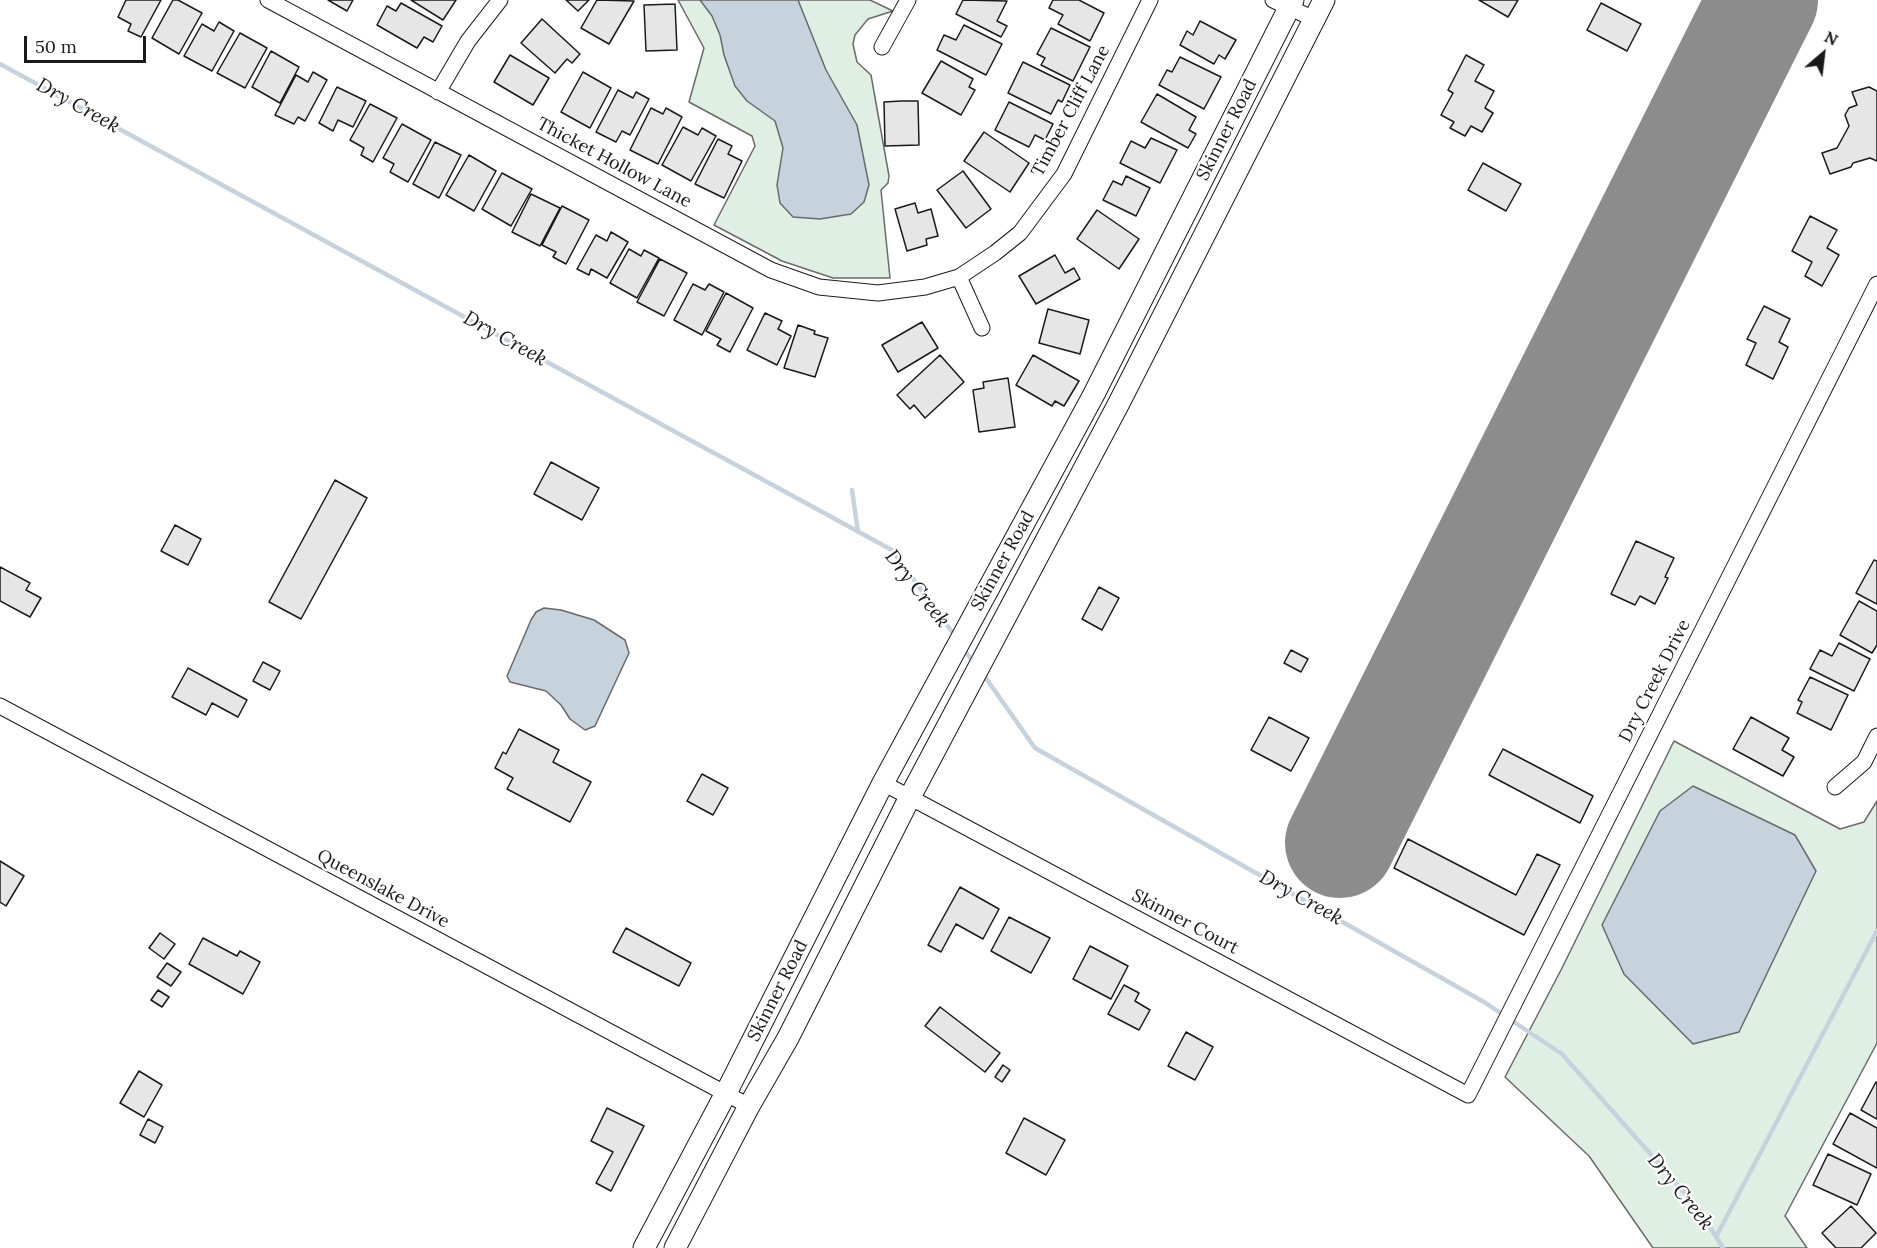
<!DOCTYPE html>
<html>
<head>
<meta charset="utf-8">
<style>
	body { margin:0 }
	#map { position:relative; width:1877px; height:1248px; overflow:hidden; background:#fff; font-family:Lora,serif }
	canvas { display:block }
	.north { position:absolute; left:1793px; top:24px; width:60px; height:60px; -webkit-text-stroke:4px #fff; paint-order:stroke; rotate:28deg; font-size:16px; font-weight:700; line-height:24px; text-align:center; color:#1a1a1a }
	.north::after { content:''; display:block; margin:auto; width:21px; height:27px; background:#1a1a1a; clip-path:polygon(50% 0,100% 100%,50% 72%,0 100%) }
	.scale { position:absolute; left:24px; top:36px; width:122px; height:27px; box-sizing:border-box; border:3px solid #1a1a1a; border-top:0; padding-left:8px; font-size:18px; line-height:21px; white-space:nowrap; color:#1a1a1a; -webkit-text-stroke:4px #fff; paint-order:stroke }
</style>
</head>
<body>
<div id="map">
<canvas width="1877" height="1248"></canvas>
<div class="north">N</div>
<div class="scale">50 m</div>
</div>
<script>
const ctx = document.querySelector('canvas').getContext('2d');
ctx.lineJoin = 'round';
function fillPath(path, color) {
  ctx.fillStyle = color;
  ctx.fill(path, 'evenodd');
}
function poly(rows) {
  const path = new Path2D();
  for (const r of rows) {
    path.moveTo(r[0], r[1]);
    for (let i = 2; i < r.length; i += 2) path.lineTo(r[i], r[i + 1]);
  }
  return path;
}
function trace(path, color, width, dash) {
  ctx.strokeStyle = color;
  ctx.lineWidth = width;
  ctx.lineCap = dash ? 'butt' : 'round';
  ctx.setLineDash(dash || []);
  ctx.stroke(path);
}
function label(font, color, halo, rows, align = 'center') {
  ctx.font = font + ' Lora,serif';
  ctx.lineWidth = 4.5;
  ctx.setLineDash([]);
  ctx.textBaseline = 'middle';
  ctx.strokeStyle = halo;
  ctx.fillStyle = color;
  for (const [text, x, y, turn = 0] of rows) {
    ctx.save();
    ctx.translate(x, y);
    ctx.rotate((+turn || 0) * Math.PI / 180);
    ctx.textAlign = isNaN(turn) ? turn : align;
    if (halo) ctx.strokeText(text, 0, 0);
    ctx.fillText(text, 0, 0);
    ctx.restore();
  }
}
const green = poly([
	[678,0,870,0,893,11,868,19,855,35,853,44,857,62,871,75,889,176,888,183,881,190,890,278,833,278,782,261,714,225,755,146,752,136,689,102,704,48,678,0],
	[1674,741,1840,829,1864,822,1877,801,1877,1043,1785,1216,1807,1248,1653,1248,1589,1156,1505,1077,1561,970,1674,741]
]);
fillPath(green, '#e0efe3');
trace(green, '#6a6a6a', 1.5);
const water = poly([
	[700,0,798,0,826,70,857,125,869,185,864,202,851,214,820,219,793,217,780,203,777,185,783,148,775,121,747,101,735,86,724,55,720,35,712,16,700,0],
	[544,608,561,610,594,620,625,640,629,653,595,726,585,730,570,719,561,705,546,691,510,682,507,676,531,620,536,612,544,608],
	[1693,786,1795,835,1816,871,1739,1032,1693,1044,1624,974,1602,925,1660,811,1693,786]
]);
fillPath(water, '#c6d2dc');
trace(water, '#6a6a6a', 1.5);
trace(poly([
	[0,64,892,550,955,636],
	[852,490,858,532],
	[963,648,974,663],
	[983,674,1035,748,1484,1002,1562,1054,1699,1209,1723,1248],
	[1716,1237,1877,931]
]), '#c6d2dc', 4.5);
trace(poly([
	[1340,843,1763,0]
]), '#8c8c8c', 110);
const building = poly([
	[126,0,161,0,141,37,128,31,131,24,118,17,126,0],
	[173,0,178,0,202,13,179,54,152,38,173,0],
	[328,0,353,0,347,11,328,0],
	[411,0,456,0,443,20,411,0],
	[566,0,589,0,578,11,566,0],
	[597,0,634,1,609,44,581,28,597,0],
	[963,0,1007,1,997,21,1007,26,1001,37,956,14,963,0],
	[1053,0,1079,0,1104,13,1090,41,1058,24,1063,15,1049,8,1053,0],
	[1479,0,1518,0,1508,17,1479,0],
	[401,3,442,26,433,42,424,37,417,48,377,25,387,6,396,11,401,3],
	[1601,3,1641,24,1627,51,1587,30,1601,3],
	[675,4,677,50,646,51,644,5,675,4],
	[542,19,580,54,572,63,567,59,555,73,521,43,542,19],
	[1200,21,1236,40,1225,59,1219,55,1214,64,1180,45,1187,31,1193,35,1200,21],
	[219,22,234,31,212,71,184,56,202,24,214,31,219,22],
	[964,25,1002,44,986,75,937,50,944,35,956,40,964,25],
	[1051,28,1090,47,1073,81,1041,65,1045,58,1037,54,1051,28],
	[240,33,267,48,245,88,217,73,240,33],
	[271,51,299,67,280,103,252,87,271,51],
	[510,55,549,78,533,105,494,82,510,55],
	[1466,55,1484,65,1475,81,1494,91,1485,108,1493,113,1482,132,1471,126,1465,136,1450,128,1454,122,1441,115,1453,93,1448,90,1466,55],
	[1180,57,1221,77,1204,109,1159,85,1167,70,1172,72,1180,57],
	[941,61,973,79,969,87,975,90,961,115,922,93,941,61],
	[1023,62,1070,85,1062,102,1058,100,1051,114,1008,93,1023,62],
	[313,72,327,80,305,121,298,117,294,124,275,115,296,75,308,82,313,72],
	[583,72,611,88,590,128,561,112,583,72],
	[337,87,366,101,353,127,338,120,333,131,319,123,337,87],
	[1869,87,1877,91,1877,161,1870,158,1853,163,1851,167,1830,174,1822,153,1837,148,1849,126,1845,115,1849,108,1857,105,1852,92,1869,87],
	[618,90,633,98,636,92,649,99,630,135,622,131,616,142,596,132,618,90],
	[1157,94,1196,117,1189,130,1196,134,1188,148,1141,122,1157,94],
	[901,101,918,101,919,145,885,146,884,102,901,101],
	[1009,102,1053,124,1045,140,1035,135,1029,147,995,130,1009,102],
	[370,104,397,118,373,162,361,155,364,148,350,140,370,104],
	[651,108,663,114,666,108,682,117,658,164,630,150,651,108],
	[402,124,431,140,408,182,390,172,394,164,383,158,402,124],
	[683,127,698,135,702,128,716,136,691,181,662,165,683,127],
	[984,132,1029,163,1010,192,964,161,984,132],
	[1151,138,1177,150,1160,183,1120,163,1131,141,1145,148,1151,138],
	[718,139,732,146,728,154,742,161,724,198,695,184,718,139],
	[435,142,461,155,439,198,413,184,435,142],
	[469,155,496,171,474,211,446,195,469,155],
	[1483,163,1521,184,1506,211,1468,190,1483,163],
	[963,171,991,209,966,228,937,190,963,171],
	[502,173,532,189,511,226,482,209,502,173],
	[1126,176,1150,188,1136,216,1103,200,1113,181,1122,185,1126,176],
	[531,194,560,208,540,246,512,232,531,194],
	[915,203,918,213,931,209,938,236,926,239,927,245,907,251,895,209,915,203],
	[562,206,589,220,566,264,553,257,556,252,542,245,562,206],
	[1097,210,1139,239,1119,269,1077,239,1097,210],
	[1810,216,1837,230,1827,248,1839,255,1822,286,1805,276,1812,262,1792,251,1810,216],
	[611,232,628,242,607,278,591,269,589,275,577,269,596,235,607,241,611,232],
	[629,249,641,256,644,250,659,258,637,298,610,283,629,249],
	[1055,255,1065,273,1074,268,1080,279,1036,304,1019,276,1055,255],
	[660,259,687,273,664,316,637,302,660,259],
	[693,284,705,290,709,284,724,292,702,335,674,320,693,284],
	[726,293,753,308,730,352,717,345,721,339,706,331,726,293],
	[1764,306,1790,319,1779,342,1788,347,1773,379,1746,365,1756,343,1747,339,1764,306],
	[1048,309,1089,320,1080,354,1039,343,1048,309],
	[765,313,782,321,778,329,791,336,777,365,747,350,765,313],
	[922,322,938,348,898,372,882,345,922,322],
	[798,325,815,331,814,334,828,338,815,377,784,368,798,325],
	[940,355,964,382,925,418,914,405,910,409,897,395,940,355],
	[1033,355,1079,381,1064,406,1055,401,1052,406,1016,385,1033,355],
	[1008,378,1015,427,979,432,973,390,984,388,983,382,1008,378],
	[551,462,599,488,582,520,534,494,551,462],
	[335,480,367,498,301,619,269,602,335,480],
	[175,525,201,539,188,565,161,551,175,525],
	[1636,541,1674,558,1665,577,1668,578,1655,604,1640,596,1635,605,1611,594,1636,541],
	[1874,560,1877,561,1877,604,1856,593,1874,560],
	[0,567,30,583,26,590,41,598,30,617,0,601,0,567],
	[1099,587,1119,598,1102,630,1082,619,1099,587],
	[1859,601,1877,611,1877,645,1872,653,1840,635,1859,601],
	[1839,643,1870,659,1854,691,1810,669,1820,650,1832,656,1839,643],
	[1291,650,1308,659,1301,672,1284,663,1291,650],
	[263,662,280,671,270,690,253,681,263,662],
	[188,668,247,700,238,717,212,703,206,715,172,697,188,668],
	[1810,677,1848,695,1831,730,1797,713,1802,702,1798,700,1810,677],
	[1269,717,1309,738,1291,771,1251,750,1269,717],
	[1751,717,1789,738,1782,750,1794,757,1783,776,1733,749,1751,717],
	[519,729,559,750,553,762,591,782,570,822,507,789,513,778,495,768,503,752,506,754,519,729],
	[1503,749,1593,796,1580,823,1489,775,1503,749],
	[702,774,728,788,713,815,687,801,702,774],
	[1408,839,1516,895,1537,854,1560,865,1524,935,1394,868,1408,839],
	[0,861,24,876,6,906,0,902,0,861],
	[960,887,999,909,983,939,956,924,941,952,928,945,960,887],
	[1009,917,1050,938,1031,973,991,951,1009,917],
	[626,928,691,963,679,986,613,952,626,928],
	[160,933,175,944,164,959,149,948,160,933],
	[203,938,237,956,240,951,260,962,243,994,189,964,203,938],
	[1090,946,1128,966,1111,999,1073,979,1090,946],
	[167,963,181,972,171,986,157,977,167,963],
	[1124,985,1139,993,1135,1001,1150,1010,1139,1030,1108,1014,1124,985],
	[158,990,169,997,162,1007,151,1000,158,990],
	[940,1007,1000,1053,985,1072,925,1026,940,1007],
	[1186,1032,1213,1047,1195,1080,1168,1066,1186,1032],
	[1003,1065,1010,1070,1002,1082,995,1077,1003,1065],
	[139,1071,162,1085,144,1117,120,1103,139,1071],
	[1876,1082,1877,1083,1877,1119,1861,1110,1876,1082],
	[607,1108,644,1126,611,1191,596,1183,613,1152,591,1141,607,1108],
	[1850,1113,1877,1128,1877,1168,1833,1144,1850,1113],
	[1024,1118,1065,1140,1046,1175,1006,1153,1024,1118],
	[148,1119,163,1127,155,1143,140,1135,148,1119],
	[1828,1154,1871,1174,1857,1205,1813,1185,1828,1154],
	[1851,1206,1876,1233,1861,1248,1836,1248,1822,1233,1851,1206]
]);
fillPath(building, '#e6e6e6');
trace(building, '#1a1a1a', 1.5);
const street = poly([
	[268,0,771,270,819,287,878,293,925,287,959,277,995,253,1020,233,1064,174,1150,0],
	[1273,0,1314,19],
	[882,47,908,0],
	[438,92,468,41,500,0],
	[959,277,982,328],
	[0,706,749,1106],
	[883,783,1468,1095,1877,284],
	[1835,787,1864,762,1877,736]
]);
const secondary = poly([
	[644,1248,726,1093,883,783,1093,396,1293,0],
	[675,1248,749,1106,788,1038,910,797,1119,403,1324,0]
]);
trace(street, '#1a1a1a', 17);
trace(secondary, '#1a1a1a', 23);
trace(street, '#fff', 15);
trace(secondary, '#fff', 21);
label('18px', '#1a1a1a', '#fff', [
	["Timber Cliff Lane",1071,111,-62],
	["Skinner Road",1227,130,-63],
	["Thicket Hollow Lane",614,163,28],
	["Skinner Road",1003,561,-61],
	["Dry Creek Drive",1655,681,-63],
	["Queenslake Drive",383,889,28],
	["Skinner Court",1185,922,28],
	["Skinner Road",778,991,-63]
]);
label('italic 20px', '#1a1a1a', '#fff', [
	["Dry Creek",78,106,29],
	["Dry Creek",505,339,29],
	["Dry Creek",917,589,52],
	["Dry Creek",1301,898,29],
	["Dry Creek",1680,1192,51]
]);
</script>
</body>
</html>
